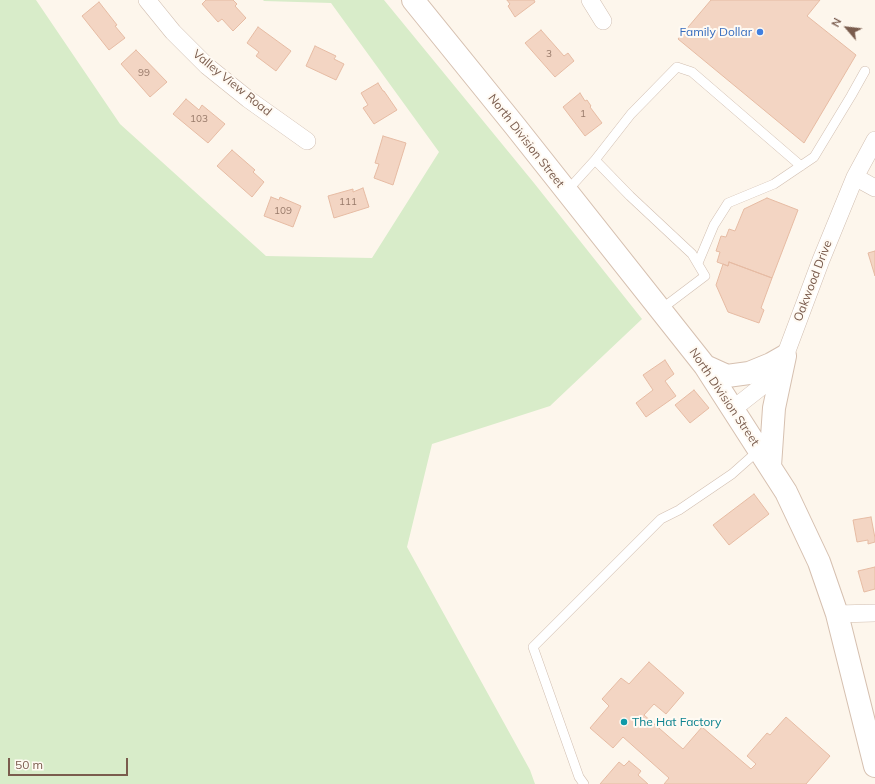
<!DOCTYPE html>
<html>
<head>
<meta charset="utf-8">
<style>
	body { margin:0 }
	#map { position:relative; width:875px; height:784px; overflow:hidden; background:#fdf6ec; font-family:Mulish,sans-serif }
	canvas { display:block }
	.north { position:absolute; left:827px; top:8px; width:40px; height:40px; -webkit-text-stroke:3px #fffaf3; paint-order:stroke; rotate:298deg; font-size:11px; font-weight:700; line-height:16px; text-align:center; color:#7a5c4d }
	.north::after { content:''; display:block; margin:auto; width:14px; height:18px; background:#7a5c4d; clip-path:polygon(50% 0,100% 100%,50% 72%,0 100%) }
	.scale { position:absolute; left:8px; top:758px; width:120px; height:18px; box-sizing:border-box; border:2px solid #7a5c4d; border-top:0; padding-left:5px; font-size:12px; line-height:14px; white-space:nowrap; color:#7a5c4d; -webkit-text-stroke:3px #fffaf3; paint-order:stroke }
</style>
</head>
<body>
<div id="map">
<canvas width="875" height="784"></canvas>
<div class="north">N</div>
<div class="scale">50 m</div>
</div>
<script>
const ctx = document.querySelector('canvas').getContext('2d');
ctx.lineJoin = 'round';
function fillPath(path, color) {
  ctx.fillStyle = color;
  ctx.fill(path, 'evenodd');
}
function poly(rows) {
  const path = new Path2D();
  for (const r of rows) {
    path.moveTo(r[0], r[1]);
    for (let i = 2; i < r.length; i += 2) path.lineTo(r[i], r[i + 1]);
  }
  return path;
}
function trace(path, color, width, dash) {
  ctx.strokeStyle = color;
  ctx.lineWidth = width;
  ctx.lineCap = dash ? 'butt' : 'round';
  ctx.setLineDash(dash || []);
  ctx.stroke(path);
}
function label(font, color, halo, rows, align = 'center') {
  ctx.font = font + ' Mulish,sans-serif';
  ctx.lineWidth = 4;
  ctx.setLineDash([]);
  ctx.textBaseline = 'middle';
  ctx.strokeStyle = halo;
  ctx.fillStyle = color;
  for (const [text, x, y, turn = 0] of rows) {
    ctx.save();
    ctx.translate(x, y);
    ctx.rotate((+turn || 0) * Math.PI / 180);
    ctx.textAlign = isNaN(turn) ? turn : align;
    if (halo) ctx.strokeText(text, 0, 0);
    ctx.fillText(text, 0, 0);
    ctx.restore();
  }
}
fillPath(poly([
	[0,0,36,0,120,124,266,256,372,258,439,152,331,3,264,1,263,0,384,0,534,183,642,319,550,406,432,444,407,547,530,770,535,784,0,784]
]), '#d8ecc9');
const building = poly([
	[206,0,233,0,237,4,235,6,246,18,233,31,222,19,218,22,202,4,206,0],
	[507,0,534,0,535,2,515,17,508,6,510,4,507,0],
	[711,0,820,0,807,16,856,55,804,143,678,39,711,0],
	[99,2,117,25,115,26,125,38,109,50,82,16,99,2],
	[258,27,291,51,276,71,256,56,259,52,247,43,258,27],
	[541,30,564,56,568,53,574,61,555,77,525,43,541,30],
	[315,46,336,56,334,59,344,64,336,80,306,66,315,46],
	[136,50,167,82,150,97,121,64,136,50],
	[378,83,383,91,384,91,397,110,374,124,363,108,368,105,361,93,378,83],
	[580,93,585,101,587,100,591,106,590,107,602,123,585,136,563,107,580,93],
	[186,99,199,110,202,105,225,124,208,143,173,114,186,99],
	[383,136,406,143,393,185,374,178,379,164,375,163,383,136],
	[232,150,255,170,253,172,264,182,252,197,217,166,232,150],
	[363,188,369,207,334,218,328,196,353,189,353,192,363,188],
	[271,197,279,200,280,197,301,206,293,227,264,216,271,197],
	[767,198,798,210,772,278,729,262,728,266,717,262,720,252,716,251,721,236,726,237,729,229,735,231,744,209,767,198],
	[875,251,875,276,868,253,875,251],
	[729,262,772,278,761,308,764,310,759,323,728,312,716,285,723,264,728,266,729,262],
	[665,360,674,374,665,381,676,396,646,417,636,403,653,390,643,375,665,360],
	[694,390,709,408,690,423,675,405,694,390],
	[754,494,769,514,729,545,713,525,754,494],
	[871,517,875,538,875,542,868,544,868,540,857,542,853,520,871,517],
	[875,567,875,589,864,592,858,571,875,567],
	[649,662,684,693,666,714,654,704,644,715,683,749,702,727,751,769,756,764,747,756,767,733,770,735,786,717,830,756,806,784,664,784,669,778,623,737,613,748,590,728,609,706,602,699,621,678,629,684,649,662],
	[629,761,641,771,638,775,648,784,600,784,619,762,624,766,629,761]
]);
fillPath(building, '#f3d5c3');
trace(building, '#e6bba3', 1);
const lane = poly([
	[595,160,630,196,692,254,705,276,660,310],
	[566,192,595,160,631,114,677,67,692,72,801,166],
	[698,263,714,225,728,203,774,184,814,157,851,96,865,71],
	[584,784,579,777,533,647,661,519,679,510,732,474,759,450]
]);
const street = poly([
	[147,0,173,32,207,66,248,99,307,141],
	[590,0,603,21],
	[855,177,875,188],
	[733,409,761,387,785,356,821,260,855,177,875,140],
	[837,614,875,613]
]);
const secondary = poly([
	[413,0,515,126,705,366,786,492,819,562,837,614,875,766],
	[705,366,727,376,749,373,771,364,785,356],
	[770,466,774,408,785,356]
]);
trace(lane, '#d1beb0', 10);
trace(street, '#d1beb0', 18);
trace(secondary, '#d6c0b0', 24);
trace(lane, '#fff', 9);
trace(street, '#fff', 17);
trace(secondary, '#fff', 22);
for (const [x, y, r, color] of [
	[760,32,4,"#3f7fe0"],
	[624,722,4,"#0f9aa8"]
]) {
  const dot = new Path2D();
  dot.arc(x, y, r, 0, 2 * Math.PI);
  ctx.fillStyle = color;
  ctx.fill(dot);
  trace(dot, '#fffaf3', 1.5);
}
label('10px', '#987a6a', null, [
	["3",549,54],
	["99",144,73],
	["1",583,114],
	["103",199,119],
	["111",348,202],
	["109",283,211]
]);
label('12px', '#366cbe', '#fffaf3', [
	["Family Dollar",752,32]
], 'right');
label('12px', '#7a5c4d', '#fffaf3', [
	["Valley View Road",232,83,39],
	["North Division Street",526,141,52],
	["Oakwood Drive",813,281,-69],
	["North Division Street",724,397,56]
]);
label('12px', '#0d838f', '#fffaf3', [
	["The Hat Factory",632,722]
], 'left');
</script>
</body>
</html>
